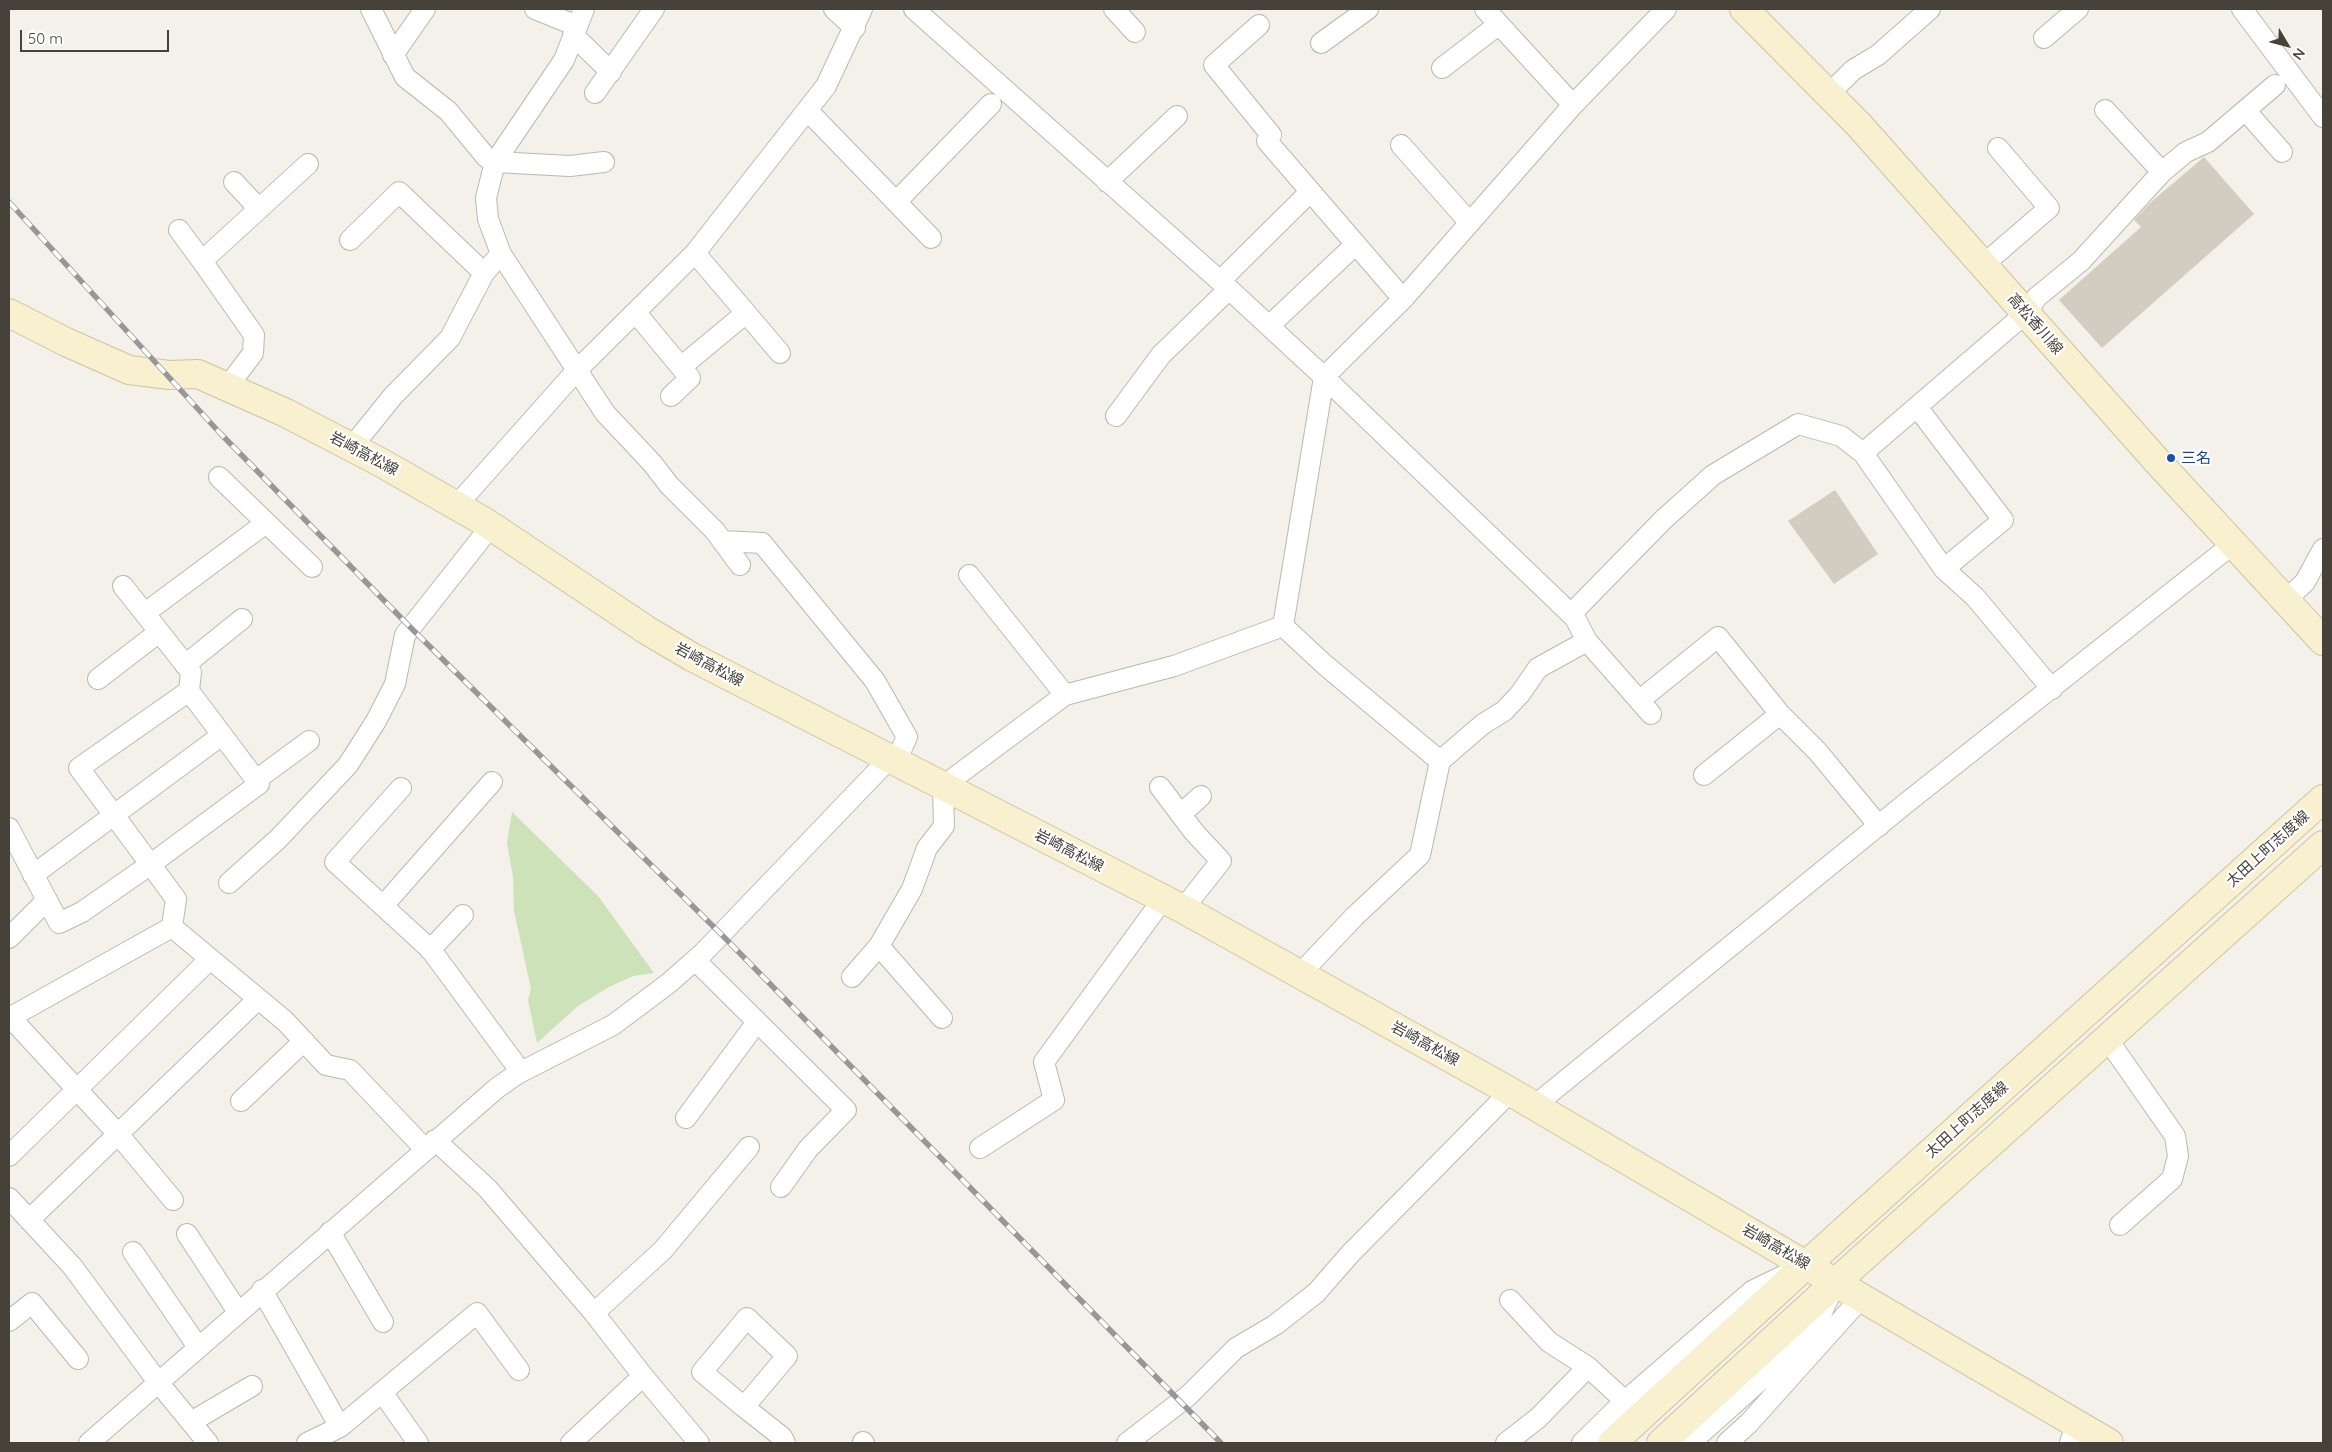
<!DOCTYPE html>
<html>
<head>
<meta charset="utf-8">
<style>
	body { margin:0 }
	#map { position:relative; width:2332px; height:1452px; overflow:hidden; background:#f3f1ea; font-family:Quicksand,sans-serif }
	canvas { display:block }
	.frame { position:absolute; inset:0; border:10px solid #464139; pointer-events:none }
	.north { position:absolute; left:2262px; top:20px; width:50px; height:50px; -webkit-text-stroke:4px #fff; paint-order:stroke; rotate:127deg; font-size:14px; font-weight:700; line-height:20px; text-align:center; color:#464139 }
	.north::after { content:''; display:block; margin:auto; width:18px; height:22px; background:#464139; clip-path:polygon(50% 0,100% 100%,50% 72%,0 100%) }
	.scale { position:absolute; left:20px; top:30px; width:149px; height:22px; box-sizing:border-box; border:2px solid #464139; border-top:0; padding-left:6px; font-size:15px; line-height:18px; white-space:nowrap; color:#464139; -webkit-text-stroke:4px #fff; paint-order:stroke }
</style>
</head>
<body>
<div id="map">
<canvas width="2332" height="1452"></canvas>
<div class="frame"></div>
<div class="north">N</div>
<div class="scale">50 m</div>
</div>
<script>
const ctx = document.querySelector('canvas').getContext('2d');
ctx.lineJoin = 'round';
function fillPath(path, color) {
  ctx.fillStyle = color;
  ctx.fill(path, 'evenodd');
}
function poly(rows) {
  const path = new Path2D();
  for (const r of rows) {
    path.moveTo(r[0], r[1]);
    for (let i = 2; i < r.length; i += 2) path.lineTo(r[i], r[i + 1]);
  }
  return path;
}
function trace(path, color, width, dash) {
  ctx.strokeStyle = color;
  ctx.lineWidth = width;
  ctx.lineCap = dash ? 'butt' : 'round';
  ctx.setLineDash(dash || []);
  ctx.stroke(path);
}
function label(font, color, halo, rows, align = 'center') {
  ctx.font = font + ' Quicksand,"Noto Sans JP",sans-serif';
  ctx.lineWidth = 4.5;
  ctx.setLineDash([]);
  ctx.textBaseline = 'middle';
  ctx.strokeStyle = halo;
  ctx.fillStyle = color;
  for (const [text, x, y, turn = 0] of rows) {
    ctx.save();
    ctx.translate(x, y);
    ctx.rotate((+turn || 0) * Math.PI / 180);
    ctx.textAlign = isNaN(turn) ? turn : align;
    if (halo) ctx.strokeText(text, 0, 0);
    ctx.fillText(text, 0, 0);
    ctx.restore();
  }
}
fillPath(poly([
	[512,812,598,896,654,973,633,976,609,987,578,1006,537,1043,528,1000,531,989,514,911,513,877,507,843]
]), '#cde2b8');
fillPath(poly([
	[2204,157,2254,214,2102,348,2059,300,2141,227,2134,220,2151,202],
	[1835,490,1878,554,1834,584,1788,521]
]), '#d3cdc1');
const street = poly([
	[371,9,405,77,448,111,486,157,495,162,570,166,604,162],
	[535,9,577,26],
	[584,9,564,60,495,162,486,198,488,219,501,254,605,413,652,463,669,485,715,531,740,565],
	[834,9,855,28],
	[914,9,1229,289,1324,377,1575,618,1587,641,1651,714],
	[1114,9,1135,32],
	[1485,9,1573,105],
	[2242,9,2323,117],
	[1259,25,1214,65,1271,135,1267,141,1403,299],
	[573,35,611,72],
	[2044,38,2078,9],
	[1321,43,1368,9],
	[393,55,425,9],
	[1442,68,1498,25],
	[595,93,654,9],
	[1829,94,1853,70,1878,55,1930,9],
	[2105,110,2162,172],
	[808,111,931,238],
	[2246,111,2282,152],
	[1401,145,1470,223],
	[234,182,259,209],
	[1107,182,1177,116],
	[896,202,991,104],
	[179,230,202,261],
	[350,240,399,192,484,273],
	[695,253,780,353],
	[1983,265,2049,208,1998,148],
	[1220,281,1310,192],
	[636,313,690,378,671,396],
	[1269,326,1356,244],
	[681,367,746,313],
	[228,386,253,353,254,335,202,261,308,164],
	[1917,407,2003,520,1944,569],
	[1116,416,1161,355,1229,289],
	[351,448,393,396,450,338,484,273,501,254],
	[1863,453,2026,313,2037,297,2081,261,2162,172,2186,152,2208,142,2275,85],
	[219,477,312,567],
	[456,506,577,370,695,253,826,86,862,9],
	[722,541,762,543,875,681,907,737,896,761],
	[969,575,1065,695],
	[2286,600,2305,582,2323,549],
	[145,613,266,523],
	[1571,614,1664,519,1713,475,1798,424,1841,436,1863,453,1944,569,1975,597,2052,689],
	[1283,626,1324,377,1403,299,1573,105,1666,9],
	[185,665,242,619],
	[98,679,159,632],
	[1640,700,1718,637,1780,714,1818,752,1879,826],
	[1704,775,1780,714],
	[256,780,309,741],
	[1160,787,1194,832,1221,861,1183,909],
	[401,788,335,862,431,950,521,1072],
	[1181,814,1201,796],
	[9,828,59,923,82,912,151,864,259,784,189,691,191,672,123,586],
	[33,875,222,735],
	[229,883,278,839,348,765,376,721,395,684,405,635,491,526],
	[383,906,492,782],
	[172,927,285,1021,326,1065,350,1070,425,1149],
	[172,927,176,899,79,768,189,691],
	[9,938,47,900],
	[430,950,463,915],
	[695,960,846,1110,808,1149,781,1187],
	[1300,974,1354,917,1420,855,1440,761,1483,724,1504,711,1520,694,1538,668,1587,641],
	[852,977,879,946],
	[10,1017,118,1134,173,1200],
	[9,1018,172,927],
	[942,1018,879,946,912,889,927,848,944,826,943,786,1065,695,1174,666,1283,626,1325,665,1440,761],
	[2108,1040,2175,1136,2178,1156,2172,1179,2120,1225],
	[241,1101,304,1041],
	[1534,1106,1905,804,2233,544],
	[686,1118,757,1022],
	[435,1140,487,1188,594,1313,643,1376,699,1443],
	[980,1148,1054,1100,1044,1062,1163,899],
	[9,1156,210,959],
	[9,1198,72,1266,158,1382,208,1443],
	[29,1220,258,999],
	[330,1232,383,1322],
	[187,1234,238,1312],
	[133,1252,198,1347],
	[262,1290,340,1427],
	[1510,1300,1549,1342,1588,1367],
	[594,1313,663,1250,749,1147],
	[9,1321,32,1303,78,1359],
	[382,1392,418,1443],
	[744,1407,787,1356,747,1318,702,1372,744,1407,782,1437,785,1443],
	[191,1422,252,1386],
	[863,1442,864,1443],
	[89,1443,497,1088,517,1074,613,1025,669,983,703,953,890,758],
	[307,1443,340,1427,477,1313,519,1370],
	[571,1443,643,1376],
	[1127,1443,1188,1396,1236,1348,1275,1325,1316,1293,1350,1254,1510,1092],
	[1506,1443,1538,1418,1588,1367,1625,1401],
	[1582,1443,1625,1401,1752,1291,1787,1274],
	[1690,1443,1812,1334,1833,1288],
	[1727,1443,1749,1423,1862,1297],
	[2070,1443,2076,1424]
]);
const secondary = poly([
	[1744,9,1859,125,2156,460,2323,641],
	[9,313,66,342,129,370,169,375,198,374,286,413,380,462,485,522,648,631,692,657,1183,909,1504,1088,2109,1443],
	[1612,1443,1806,1265,2323,799],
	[1661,1443,1836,1282,2323,845]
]);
trace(street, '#bdb8ad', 22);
trace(secondary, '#cdc49f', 30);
trace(street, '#fff', 20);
trace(secondary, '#f8f0ce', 28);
const rail = poly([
	[9,202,218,431,411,628,721,934,1221,1443]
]);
trace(rail, '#979797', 5.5);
trace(rail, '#fff', 4, [11]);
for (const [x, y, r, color] of [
	[2171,458,5,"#1a4fb4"]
]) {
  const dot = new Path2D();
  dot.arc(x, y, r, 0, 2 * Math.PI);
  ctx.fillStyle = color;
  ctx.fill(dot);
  trace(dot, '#fff', 2);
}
label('15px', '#464139', '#fff', [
	["高松香川線",2035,324,49],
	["岩崎高松線",364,454,28],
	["岩崎高松線",709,665,28],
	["太田上町志度線",2268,849,-42],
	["岩崎高松線",1069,851,27],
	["岩崎高松線",1425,1044,29],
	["太田上町志度線",1967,1120,-42],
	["岩崎高松線",1776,1247,30]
]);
label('15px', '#164399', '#fff', [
	["三名",2181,458]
], 'left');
</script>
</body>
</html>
